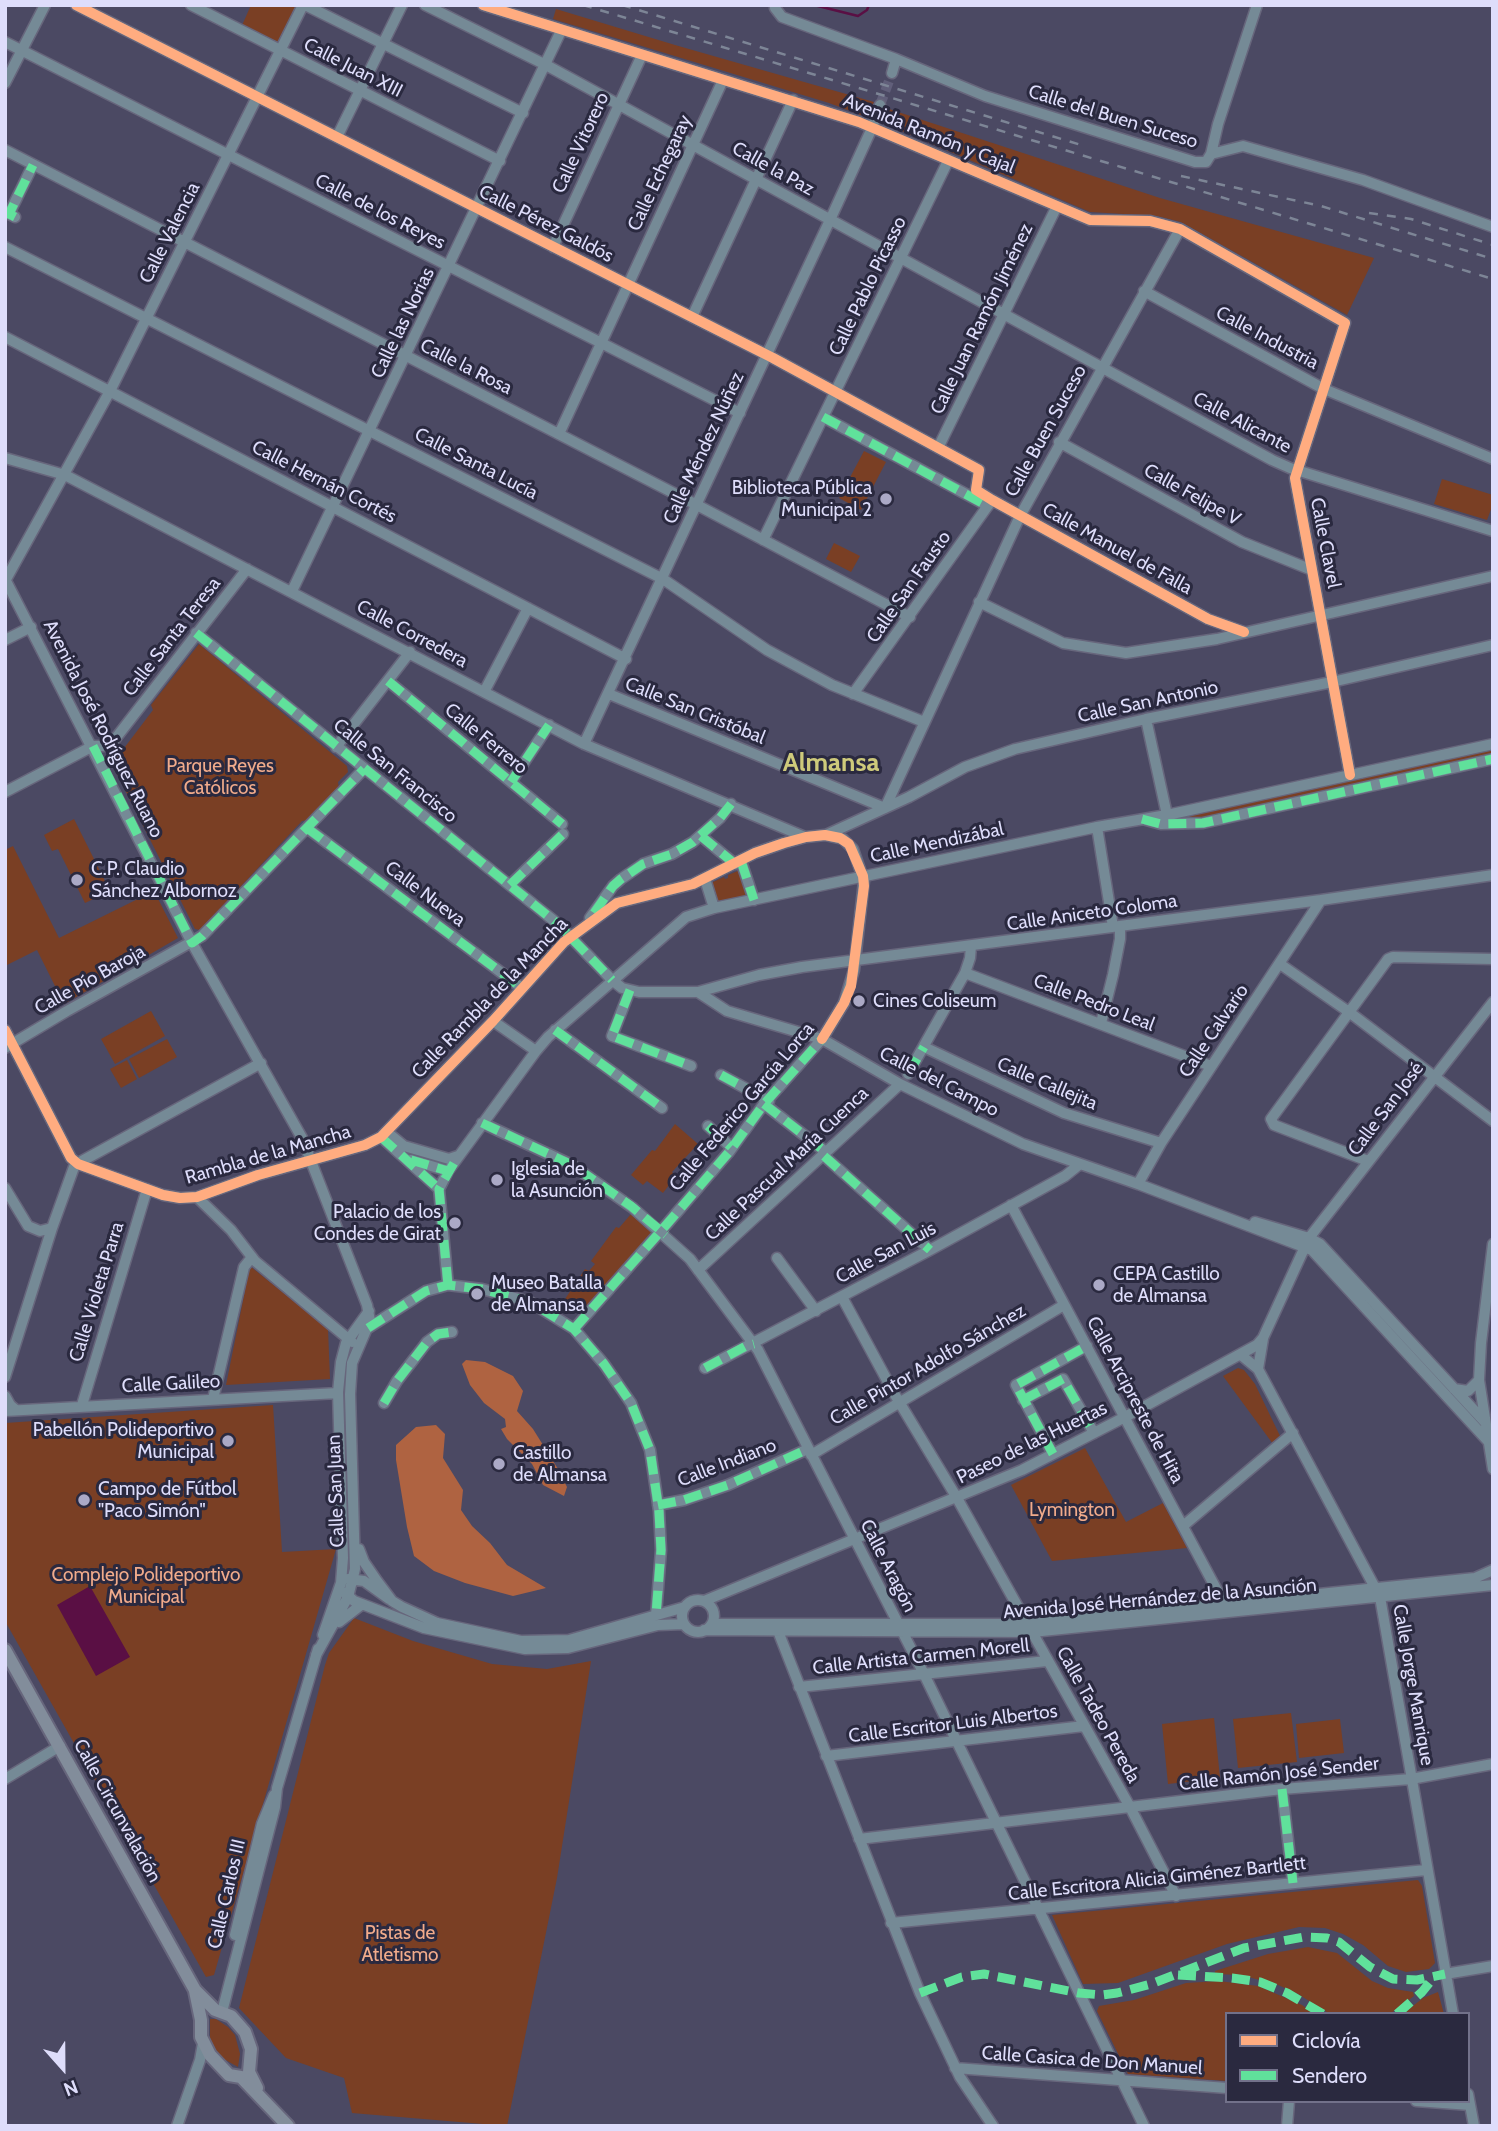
<!DOCTYPE html>
<html>
<head>
<meta charset="utf-8">
<style>
	body { margin:0 }
	#map { position:relative; width:1498px; height:2131px; overflow:hidden; background:#4b4963; font-family:Cabin,sans-serif }
	canvas { display:block }
	.frame { position:absolute; inset:0; border:7px solid #deddfb; pointer-events:none }
	.legend { position:absolute; left:1225px; top:2012px; width:245px; height:91px; box-sizing:border-box; background:#2a293f; border:2px solid #72718a; margin:0; padding:9px 12px; list-style:none; font-size:21px; color:#deddfb }
	.legend li { display:flex; align-items:center; gap:14px; height:35px }
	.legend b { width:35px; border:2px solid #72718a }
	.north { position:absolute; left:28px; top:2033px; width:70px; height:70px; -webkit-text-stroke:5px #2a293f; paint-order:stroke; rotate:159deg; font-size:19px; font-weight:700; line-height:28px; text-align:center; color:#deddfb }
	.north::after { content:''; display:block; margin:auto; width:24px; height:32px; background:#deddfb; clip-path:polygon(50% 0,100% 100%,50% 72%,0 100%) }
</style>
</head>
<body>
<div id="map">
<canvas width="1498" height="2131"></canvas>
<div class="frame"></div>
<ul class="legend">
<li><b style="height:9px;background:#ffac80"></b>Ciclovía</li>
<li><b style="height:9px;background:#60e19b"></b>Sendero</li>
</ul>
<div class="north">N</div>
</div>
<script>
const ctx = document.querySelector('canvas').getContext('2d');
ctx.lineJoin = 'round';
function fillPath(path, color) {
  ctx.fillStyle = color;
  ctx.fill(path, 'evenodd');
}
function poly(rows) {
  const path = new Path2D();
  for (const r of rows) {
    if (r.length === 3) {
      path.moveTo(r[0] + r[2], r[1]);
      path.arc(r[0], r[1], r[2], 0, 2 * Math.PI);
      continue;
    }
    path.moveTo(r[0], r[1]);
    for (let i = 2; i < r.length; i += 2) path.lineTo(r[i], r[i + 1]);
  }
  return path;
}
function trace(path, color, width, dash) {
  ctx.strokeStyle = color;
  ctx.lineWidth = width;
  ctx.lineCap = dash ? 'butt' : 'round';
  ctx.setLineDash(dash || []);
  ctx.stroke(path);
}
function label(font, color, halo, rows, align = 'center') {
  ctx.font = font + ' Cabin,sans-serif';
  ctx.lineWidth = 6;
  ctx.setLineDash([]);
  ctx.textBaseline = 'middle';
  ctx.strokeStyle = halo;
  ctx.fillStyle = color;
  for (const [text, x, y, turn = 0] of rows) {
    ctx.save();
    ctx.translate(x, y);
    ctx.rotate((+turn || 0) * Math.PI / 180);
    ctx.textAlign = isNaN(turn) ? turn : align;
    if (halo) ctx.strokeText(text, 0, 0);
    ctx.fillText(text, 0, 0);
    ctx.restore();
  }
}
fillPath(poly([
	[251,5,303,5,280,51,240,30],
	[556,9,675,45,874,102,866,117,829,103,553,19],
	[886,108,1160,198,1374,258,1347,315,1181,222,1157,216,1090,212,881,122],
	[864,451,886,462,861,510,839,498],
	[1442,479,1493,495,1493,504,1487,520,1434,504],
	[834,543,860,556,851,572,826,559],
	[199,644,347,766,348,772,338,782,339,789,308,820,302,821,200,930,195,929,112,764,153,710,151,705],
	[1493,744,1493,759,1177,824,1167,815],
	[74,819,110,891,85,903,58,849,52,851,44,835],
	[13,846,59,938,154,891,178,938,64,1004,37,950,5,966,5,850],
	[740,870,748,895,716,902,711,883,724,877,725,879,728,878,728,875],
	[151,1011,165,1036,115,1064,101,1039],
	[167,1039,177,1057,139,1078,129,1059],
	[127,1060,137,1079,121,1088,110,1069],
	[675,1124,698,1144,672,1172,676,1176,663,1193,647,1181,643,1185,631,1175,652,1150,655,1151],
	[631,1214,654,1232,584,1312,565,1299,585,1269,589,1271,595,1264,591,1261,616,1227,619,1228],
	[250,1266,328,1329,330,1379,226,1385],
	[1238,1368,1244,1370,1255,1384,1281,1438,1273,1444,1223,1376],
	[273,1405,282,1552,336,1549,214,1975,206,1977,5,1621,5,1423],
	[1085,1448,1126,1522,1163,1503,1187,1548,1052,1561,1011,1485],
	[354,1618,413,1641,492,1664,547,1669,591,1661,557,1878,507,2126,352,2113,344,2078,286,2058,239,2008,325,1665,329,1653],
	[1291,1713,1297,1762,1238,1768,1233,1719],
	[1214,1718,1220,1778,1168,1784,1162,1724],
	[1340,1719,1344,1753,1299,1758,1296,1724],
	[1418,1880,1422,1886,1435,1963,1429,1969,1406,1972,1388,1966,1363,1945,1343,1934,1325,1928,1299,1927,1227,1944,1118,1983,1083,1984,1052,1915],
	[1308,1947,1337,1953,1372,1981,1388,1988,1413,1992,1414,1996,1390,2014,1330,2014,1298,1994,1276,1984,1240,1975,1215,1974,1215,1971,1268,1954],
	[1219,1981,1258,1986,1302,2005,1315,2014,1227,2014,1227,2081,1128,2074,1097,2011,1099,2006,1134,2000,1186,1983],
	[1438,1992,1444,2014,1403,2014,1423,1998],
	[210,2019,216,2019,228,2027,235,2035,240,2054,238,2067,222,2058,215,2050,210,2041]
]), '#7a3f24');
fillPath(poly([
	[466,1360,485,1362,513,1376,523,1391,517,1411,533,1429,558,1469,567,1487,564,1496,543,1485,532,1464,507,1439,501,1429,506,1427,505,1419,484,1403,470,1385,462,1364],
	[436,1425,445,1434,443,1458,463,1490,461,1510,472,1526,490,1543,507,1565,546,1588,513,1596,465,1583,434,1571,414,1556,407,1527,396,1460,396,1445,416,1427]
]), '#af6341');
fillPath(poly([
	[90,1586,130,1657,96,1676,57,1605]
]), '#5a0f44');
trace(poly([
	[814,5,858,16,867,10,869,5]
]), '#5a0f44', 2.5);
trace(poly([
	[880,105,892,73]
]), '#615f7a', 10, [10, 5]);
const minor = poly([
	[76,5,773,358,979,470,976,490,992,500,1208,619,1244,632],
	[191,5,500,161],
	[305,5,523,113],
	[425,5,546,65,1272,460,1290,468,1493,531],
	[483,5,859,122,1090,220,1150,221,1180,229,1345,323,1295,478,1350,775],
	[776,5,775,8,782,17,896,59,985,96,1195,162,1206,162,1211,154,1218,124,1257,5],
	[5,42,740,413],
	[892,73,896,59],
	[5,83,45,5],
	[337,137,402,5],
	[5,150,697,505,910,617],
	[1211,154,1243,146,1363,180,1493,227],
	[15,217,9,214,33,165],
	[5,247,663,579,767,650,832,685,924,722],
	[553,247,642,55],
	[1144,291,1324,389,1493,459],
	[692,317,793,100],
	[5,337,626,659],
	[823,417,988,506],
	[559,434,723,80],
	[1059,442,1242,542,1312,570],
	[938,448,1057,206],
	[5,458,65,475,584,744,805,837],
	[763,540,948,161],
	[5,579,192,943,302,1138,367,1305,370,1321,352,1363,350,1394,355,1569,348,1597,316,1655],
	[5,581,110,391,303,5],
	[292,591,561,31],
	[979,602,1063,643,1126,653,1217,639,1493,576],
	[196,633,558,924,612,980,622,988,639,992,698,992,759,975,802,967,1321,900,1493,875],
	[5,640,31,627],
	[388,681,562,824],
	[484,692,528,608],
	[609,694,885,808],
	[853,694,992,500],
	[1146,719,1167,815],
	[584,744,830,220,872,128,880,105],
	[93,746,104,746,112,743,247,569],
	[336,747,410,652],
	[511,782,549,725],
	[5,792,93,746],
	[885,808,1020,516,1180,229],
	[1146,820,1161,824,1203,823,1493,759],
	[1097,827,1113,927],
	[307,828,522,988],
	[826,835,909,797,965,767,1015,749,1146,719,1332,682,1493,645],
	[701,836,735,864],
	[741,861,754,900],
	[705,879,714,908],
	[510,885,563,834],
	[590,918,613,886,621,879,643,864,672,854,693,842,720,818,731,804],
	[1280,964,1349,1012,1493,1121],
	[965,973,1211,1066],
	[630,990,612,1036,691,1066],
	[698,992,727,1011,822,1039,900,1084,1023,1144,1138,1184,1312,1250,1488,1441],
	[493,1021,536,1051],
	[1101,1023,1113,975,1120,939,1120,926],
	[5,1030,71,1158,78,1164,163,1195,180,1198,197,1197,258,1175,365,1145,381,1137,493,1021,564,942,617,903,693,884,755,853,784,843,806,837,825,835,843,839,853,849,864,881,854,970,844,1003,822,1039,764,1104,729,1152,667,1224,574,1329],
	[555,1030,662,1108],
	[924,1047,1064,1113,1161,1143],
	[5,1048,67,1011,202,936,364,769],
	[908,1074,965,973,970,958,971,946],
	[721,1075,769,1101],
	[764,1104,822,1149,824,1156,930,1250],
	[482,1123,572,1165,633,1208,690,1259,758,1350,924,1674,1144,2126],
	[708,1126,731,1147],
	[387,1132,404,1146,449,1159,458,1156],
	[381,1137,439,1189],
	[411,1160,448,1171],
	[1368,1161,1274,1125,1271,1119,1388,959,1393,957,1493,959],
	[1138,1184,1161,1143,1321,900],
	[5,1188,28,1226,40,1231,52,1228],
	[197,1197,231,1230,255,1261,352,1342],
	[1011,1205,1227,1609],
	[1255,1222,1309,1238,1320,1244,1485,1422],
	[1493,1244,1481,1343,1479,1380,1493,1469],
	[777,1258,816,1311],
	[698,1270,900,1084],
	[448,1285,439,1189,448,1171,536,1051,548,1037,686,917,714,908,1097,827,1167,815,1493,744],
	[842,1297,895,1395,957,1498,1130,1807,1176,1896],
	[368,1328,426,1291,448,1285,482,1289,530,1302,574,1329,604,1364,631,1403,650,1450,659,1511,661,1550,656,1615],
	[1241,1355,1258,1369,1380,1597,1453,2014],
	[705,1368,930,1250,1065,1176,1080,1164],
	[1258,1369,1263,1339],
	[5,1377,52,1228,74,1167,82,1161,261,1063],
	[1454,1389,1468,1391,1479,1380],
	[5,1396,10,1405,16,1410],
	[213,1399,244,1267,252,1257],
	[1023,1400,1063,1379,1094,1433],
	[384,1403,397,1381,427,1342,438,1334,452,1332],
	[82,1405,147,1189],
	[5,1411,338,1393],
	[1053,1454,1016,1385,1087,1346],
	[811,1455,1064,1305],
	[658,1505,684,1500,728,1485,808,1449],
	[1183,1526,1293,1433],
	[359,1549,364,1562,377,1581,392,1601,402,1607,437,1623,521,1641,569,1640,685,1607],
	[348,1579,364,1581,389,1599],
	[345,1593,354,1601,424,1628,525,1649,568,1648,658,1625,684,1624],
	[698,1616,16],
	[704,1601,1022,1470,1125,1417,1257,1345,1263,1338,1309,1238,1493,1002],
	[339,1622,361,1605],
	[712,1624,1027,1624,1475,1578,1493,1570],
	[704,1630,1032,1632,1493,1585],
	[778,1631,920,1993,960,2077,993,2126],
	[323,1635,341,1583,343,1558,338,1392,341,1362,346,1343,369,1311],
	[799,1687,1047,1661],
	[826,1756,1084,1726],
	[5,1779,60,1746],
	[1282,1789,1293,1883],
	[859,1839,1282,1789,1411,1779,1493,1764],
	[891,1923,1426,1870],
	[235,1935,262,1824,274,1795],
	[1445,1974,1493,1966],
	[222,2012,275,1807,277,1788,318,1649],
	[955,2068,1227,2088],
	[1468,2094,1474,2126],
	[1416,2101,1470,2105],
	[177,2126,200,2060,203,2043],
	[1287,2126,1289,2101]
]);
const major = poly([
	[5,1650,195,1990,215,2010],
	[195,1991,201,2020,201,2037,210,2055,229,2075,241,2077,288,2126],
	[215,2010,231,2016,245,2032,251,2049,249,2072,257,2088]
]);
trace(minor, '#67667c', 13);
trace(major, '#67667c', 16);
trace(minor, '#758a96', 10);
trace(major, '#828d9b', 12);
trace(poly([
	[583,5,1493,279],
	[622,5,1081,145],
	[1181,176,1321,206,1493,259],
	[1369,213,1411,219,1493,245]
]), '#7d8596', 2.5, [9, 9]);
trace(poly([
	[15,217,9,214,33,165],
	[823,417,982,503],
	[196,633,558,924,612,980],
	[388,681,562,824],
	[93,746,192,943,202,936,364,769],
	[511,782,549,725],
	[1142,819,1161,824,1203,823,1493,759],
	[307,828,522,988],
	[701,836,735,864],
	[741,861,754,900],
	[510,885,563,834],
	[594,913,613,886,621,879,643,864,672,854,693,842,720,818,731,804],
	[630,990,612,1036,691,1066],
	[555,1030,662,1108],
	[908,1074,924,1047],
	[721,1075,769,1101],
	[764,1104,822,1149,824,1156,930,1250],
	[482,1123,572,1165,631,1206,666,1235],
	[708,1126,731,1147],
	[381,1137,439,1189],
	[411,1160,448,1171],
	[448,1285,439,1189,458,1156],
	[368,1328,426,1291,448,1285,482,1289,530,1302,574,1329,604,1364,631,1403,650,1450,659,1511,661,1550,656,1615],
	[574,1329,667,1224,729,1152,764,1104,822,1039],
	[705,1368,746,1346,754,1344],
	[1023,1400,1063,1379,1094,1433],
	[384,1403,397,1381,427,1342,438,1334,452,1332],
	[1053,1454,1016,1385,1087,1346],
	[658,1505,684,1500,728,1485,808,1449],
	[1282,1789,1293,1883],
	[1178,1975,1232,1978,1260,1982,1287,1993,1323,2014],
	[920,1993,962,1977,984,1974,1079,1993,1102,1995,1117,1993,1151,1984,1244,1948,1304,1937,1327,1938,1339,1942,1370,1967,1393,1979,1417,1980,1445,1974],
	[1397,2014,1422,1992,1434,1977]
]), '#60e19b', 9, [18, 9]);
trace(poly([
	[76,5,773,358,979,470,976,490,992,500,1208,619,1244,632],
	[483,5,859,122,1090,220,1150,221,1180,229,1345,323,1295,478,1350,775],
	[5,1030,71,1158,78,1164,163,1195,180,1198,197,1197,258,1175,365,1145,381,1137,493,1021,564,942,617,903,693,884,755,853,784,843,806,837,825,835,840,838,849,844,863,876,864,886,851,986,844,1003,822,1039]
]), '#ffac80', 10);
for (const [x, y, r, color] of [
	[886,499,7,"#aba9c6"],
	[77,880,7,"#aba9c6"],
	[859,1001,7,"#aba9c6"],
	[497,1180,7,"#aba9c6"],
	[455,1223,7,"#aba9c6"],
	[1099,1285,7,"#aba9c6"],
	[477,1294,7,"#aba9c6"],
	[228,1441,7,"#aba9c6"],
	[499,1464,7,"#aba9c6"],
	[84,1500,7,"#aba9c6"]
]) {
  const dot = new Path2D();
  dot.arc(x, y, r, 0, 2 * Math.PI);
  ctx.fillStyle = color;
  ctx.fill(dot);
  trace(dot, '#2a293f', 2.5);
}
label('19px', '#deddfb', '#2a293f', [
	["Calle Juan XIII",353,68,27],
	["Calle del Buen Suceso",1113,117,17],
	["Avenida Ramón y Cajal",929,134,22],
	["Calle Vitorero",581,143,-65],
	["Calle la Paz",773,169,29],
	["Calle Echegaray",660,173,-65],
	["Calle de los Reyes",380,212,27],
	["Calle Pérez Galdós",546,224,27],
	["Calle Valencia",170,233,-63],
	["Calle Pablo Picasso",868,286,-64],
	["Calle Juan Ramón Jiménez",982,319,-64],
	["Calle las Norias",403,323,-64],
	["Calle Industria",1267,338,28],
	["Calle la Rosa",466,367,27],
	["Calle Alicante",1242,423,28],
	["Calle Buen Suceso",1046,431,-61],
	["Calle Méndez Núñez",704,448,-65],
	["Calle Santa Lucía",476,464,27],
	["Calle Hernán Cortés",324,482,27],
	["Calle Felipe V",1192,495,29],
	["Calle Clavel",1325,543,79],
	["Calle Manuel de Falla",1117,549,29],
	["Calle San Fausto",909,587,-55],
	["Calle Corredera",412,634,28],
	["Calle Santa Teresa",172,637,-52],
	["Calle San Antonio",1148,702,-12],
	["Calle San Cristóbal",695,711,22],
	["Avenida José Rodríguez Ruano",103,729,63],
	["Calle Ferrero",486,739,39],
	["Calle San Francisco",395,771,39],
	["Calle Mendizábal",937,843,-12],
	["Calle Nueva",425,894,37],
	["Calle Aniceto Coloma",1092,913,-8],
	["Calle Pío Baroja",90,980,-29],
	["Calle Rambla de la Mancha",490,998,-46],
	["Calle Pedro Leal",1094,1003,21],
	["Calle Calvario",1214,1031,-56],
	["Calle del Campo",939,1082,27],
	["Calle Callejita",1047,1084,23],
	["Calle Federico García Lorca",742,1107,-50],
	["Calle San José",1386,1109,-53],
	["Rambla de la Mancha",268,1155,-16],
	["Calle Pascual María Cuenca",787,1164,-43],
	["Calle San Luis",886,1253,-28],
	["Calle Violeta Parra",97,1292,-73],
	["Calle Pintor Adolfo Sánchez",928,1365,-30],
	["Calle Galileo",171,1384,-3],
	["Calle Arcipreste de Hita",1135,1400,62],
	["Paseo de las Huertas",1032,1443,-26],
	["Calle Indiano",727,1463,-21],
	["Calle San Juan",336,1491,-92],
	["Calle Aragón",888,1566,63],
	["Avenida José Hernández de la Asunción",1160,1599,-5],
	["Calle Artista Carmen Morell",921,1657,-6],
	["Calle Jorge Manrique",1413,1685,80],
	["Calle Tadeo Pereda",1098,1715,61],
	["Calle Escritor Luis Albertos",953,1724,-7],
	["Calle Ramón José Sender",1279,1774,-6],
	["Calle Circunvalación",117,1811,61],
	["Calle Escritora Alicia Giménez Bartlett",1157,1879,-6],
	["Calle Carlos III",227,1894,-77],
	["Calle Casica de Don Manuel",1092,2061,4]
]);
label('19px', '#deddfb', '#2a293f', [
	["Biblioteca Pública",872,488,"right"],
	["Municipal 2",872,510,"right"],
	["C.P. Claudio",91,869],
	["Sánchez Albornoz",91,891],
	["Cines Coliseum",873,1001],
	["Iglesia de",511,1169],
	["la Asunción",511,1191],
	["Palacio de los",441,1212,"right"],
	["Condes de Girat",441,1234,"right"],
	["CEPA Castillo",1113,1274],
	["de Almansa",1113,1296],
	["Museo Batalla",491,1283],
	["de Almansa",491,1305],
	["Pabellón Polideportivo",214,1430,"right"],
	["Municipal",214,1452,"right"],
	["Castillo",513,1453],
	["de Almansa",513,1475],
	["Campo de Fútbol",98,1489],
	["\"Paco Simón\"",98,1511]
], 'left');
label('19px', '#f1ab8b', '#2a293f', [
	["Parque Reyes",220,766],
	["Católicos",220,788],
	["Lymington",1072,1510],
	["Complejo Polideportivo",146,1575],
	["Municipal",146,1597],
	["Pistas de",400,1933],
	["Atletismo",400,1955]
]);
label('bold 26px', '#ceca7b', '#2a293f', [
	["Almansa",831,763]
]);
</script>
</body>
</html>
